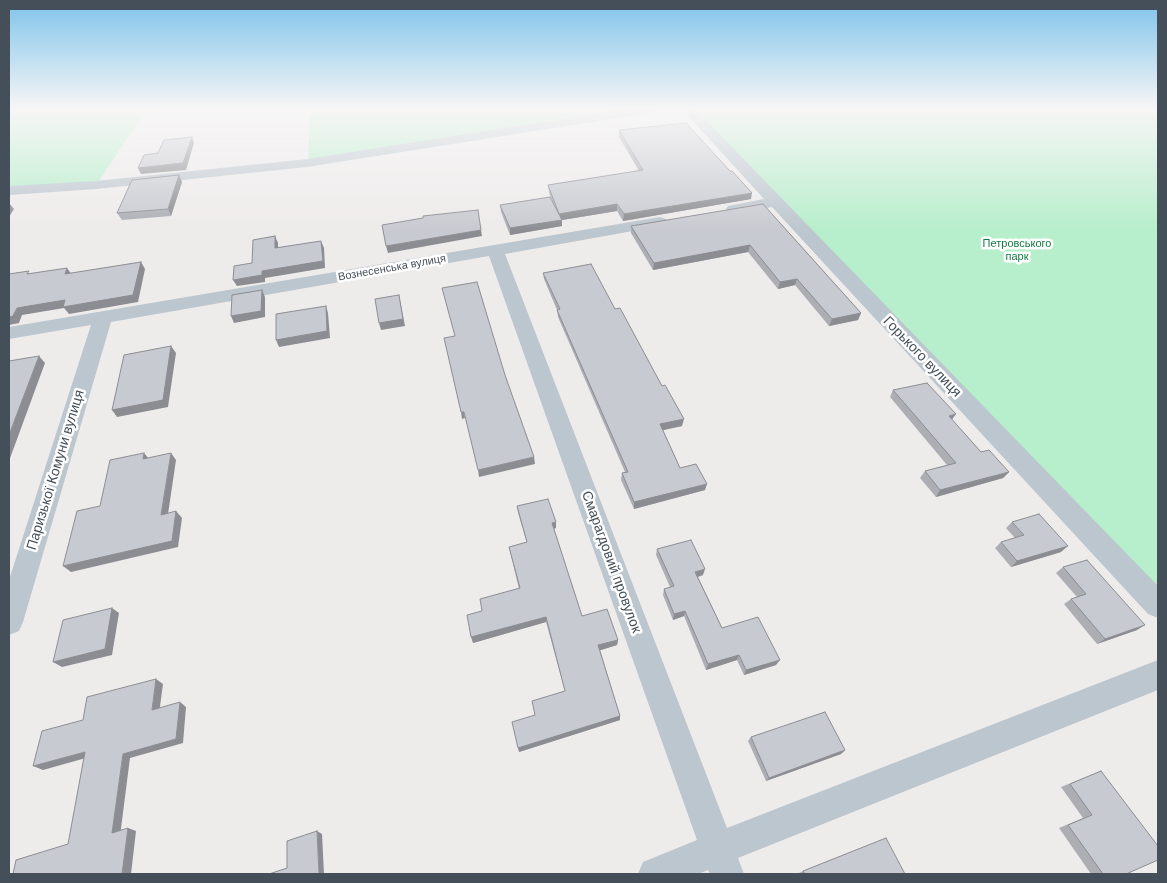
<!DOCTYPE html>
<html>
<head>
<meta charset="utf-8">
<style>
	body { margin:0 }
	#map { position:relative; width:1167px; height:883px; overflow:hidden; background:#eeebeb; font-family:Arial,sans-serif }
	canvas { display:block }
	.frame { position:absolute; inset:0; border:10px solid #444f59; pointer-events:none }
</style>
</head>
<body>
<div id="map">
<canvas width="1167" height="883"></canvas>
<div class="frame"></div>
</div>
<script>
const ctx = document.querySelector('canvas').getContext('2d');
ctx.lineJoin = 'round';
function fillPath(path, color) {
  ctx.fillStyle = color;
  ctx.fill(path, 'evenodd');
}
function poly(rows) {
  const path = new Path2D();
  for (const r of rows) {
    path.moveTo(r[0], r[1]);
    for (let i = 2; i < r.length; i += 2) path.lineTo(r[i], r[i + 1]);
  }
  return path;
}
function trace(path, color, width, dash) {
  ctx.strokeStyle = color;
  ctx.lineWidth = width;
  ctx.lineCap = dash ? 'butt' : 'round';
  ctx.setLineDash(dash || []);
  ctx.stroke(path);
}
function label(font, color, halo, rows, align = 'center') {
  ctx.font = font + ' Arial,sans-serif';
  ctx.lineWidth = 5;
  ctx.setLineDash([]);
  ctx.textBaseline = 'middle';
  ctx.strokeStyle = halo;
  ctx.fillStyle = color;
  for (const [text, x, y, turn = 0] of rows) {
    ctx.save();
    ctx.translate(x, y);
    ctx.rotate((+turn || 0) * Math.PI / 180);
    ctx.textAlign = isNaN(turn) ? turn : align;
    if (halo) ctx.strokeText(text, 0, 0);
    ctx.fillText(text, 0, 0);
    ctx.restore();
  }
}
fillPath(poly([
	[9,108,148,108,96,185,9,191],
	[310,108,655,108,308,163],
	[687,108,1158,108,1158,605,1134,579]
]), '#b7eecb');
fillPath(poly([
	[632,108,661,108,655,112,307,167,96,189,9,195,9,186,96,181,307,159,632,108],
	[681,108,694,108,1158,586,1158,618,1148,614,772,207,734,214,728,212,726,209,728,206,764,199,681,108],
	[660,217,666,219,668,222,666,225,505,254,727,828,1158,660,1158,690,738,858,744,874,710,874,708,870,698,874,638,874,643,862,697,840,489,256,111,322,23,622,19,631,9,635,9,580,91,325,9,339,9,327,660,217]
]), '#bcc6ce');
fillPath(poly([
	[619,130,751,199,623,221,617,211,562,220,562,226,510,235,501,212,500,205,552,201,549,192,548,185,639,171,619,137],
	[179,175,182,182,171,216,122,220,117,213],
	[763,204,861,313,858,320,829,326,795,285,778,289,748,252,653,270,631,233,631,226],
	[543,273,615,309,682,426,663,430,680,468,705,490,634,509,621,480,622,473,625,472,558,317,557,310,544,279],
	[893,390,952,420,981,452,1009,472,1003,478,936,497,920,478,925,471,947,465,890,397],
	[517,506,556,528,554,529,582,616,618,640,617,645,600,650,620,716,620,720,519,752,535,715,565,691,546,622,473,643,482,611,519,589,509,547,527,543,518,513],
	[1012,522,1061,552,1011,567,995,548,1001,542,1015,538,1006,528],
	[657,549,703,575,698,577,722,628,776,665,744,675,737,660,706,670,684,616,673,620,663,595,664,589,670,587,656,555],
	[1063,567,1137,630,1097,644,1064,604,1071,599,1077,597,1056,573],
	[751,737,845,750,841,754,766,781,748,741],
	[1101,771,1126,874,1091,874,1059,828,1083,818,1061,787],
	[803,871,905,874,799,874,799,873]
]), '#acaeb4');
fillPath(poly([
	[192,137,194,143,186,170,141,174,138,168],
	[179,175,182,182,171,216,168,209],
	[752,193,751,199,623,221,624,214],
	[9,203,14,209,9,217],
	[617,204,617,211,562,220,562,226,510,235,510,228,559,214],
	[481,230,482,236,388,253,386,246],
	[275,236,278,243,278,255,275,248],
	[321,241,324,248,325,268,265,278,265,282,237,286,233,280],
	[750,245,748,252,653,270,654,263],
	[141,262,145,269,138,302,69,314,64,308,22,315,19,323,9,325,9,317,17,308],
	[67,268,72,275,65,274],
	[797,279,795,285,778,289,780,282],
	[262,290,265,297,265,317,234,323,231,316],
	[399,295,405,326,381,330,379,323],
	[326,306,328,313,330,338,279,347,276,340],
	[861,313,858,320,829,326,832,319],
	[171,346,176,353,168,407,117,417,112,410],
	[39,356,45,363,9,461,9,435],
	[461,412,464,412,465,418,462,419],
	[956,414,951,421,949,416],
	[684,419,682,426,659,431,660,424],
	[144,453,149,459,143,459],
	[171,453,176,460,167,521,161,515],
	[534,457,535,464,479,477,478,470],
	[1009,472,1003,478,936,497,940,490],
	[707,484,705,490,634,509,634,502],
	[176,511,182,518,178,547,71,572,63,566],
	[556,522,556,528,552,529,552,523],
	[1068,546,1061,552,1011,567,1017,561],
	[705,569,703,575,694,578,695,572],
	[112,608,119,613,112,655,62,667,53,662],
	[685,611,684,616,673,620,674,614],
	[546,617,546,622,473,643,471,637],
	[1145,625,1137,630,1097,644,1105,639],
	[618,640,617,645,598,651,598,645],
	[739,655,737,660,706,670,708,664],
	[780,660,776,665,744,675,746,670],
	[156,679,163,684,159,714,152,710],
	[180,702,186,707,183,743,130,758,120,836,112,833,123,754],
	[620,716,620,720,519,752,518,748],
	[845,750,841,754,766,781,769,778],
	[85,752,93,756,43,770,33,766],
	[128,828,136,831,131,874,122,874],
	[317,831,322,834,324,874,319,874]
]), '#8c8d92');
const building = poly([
	[686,123,730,171,732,171,752,193,624,214,617,204,559,214,548,185,643,170,619,130,686,123],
	[192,137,183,163,138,168,144,155,158,153,164,140,192,137],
	[179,175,168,209,117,213,132,180,179,175],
	[550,197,562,220,510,228,500,205,550,197],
	[763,204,861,313,832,319,797,279,780,282,750,245,654,263,631,226,763,204],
	[478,210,481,230,386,246,382,225,423,218,423,216,478,210],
	[275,236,275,248,321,241,323,261,262,271,262,275,233,280,234,266,252,263,253,240,275,236],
	[141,262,133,295,63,307,65,300,17,308,13,316,9,317,9,274,29,271,27,274,67,268,65,274,141,262],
	[591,264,615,309,620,308,662,386,665,385,684,419,660,424,680,468,696,464,707,484,634,502,622,473,628,472,557,310,560,309,543,273,591,264],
	[477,282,505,375,534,457,478,470,464,412,461,412,444,338,455,336,442,288,477,282],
	[262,290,261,311,231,316,232,295,262,290],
	[399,295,403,319,379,323,375,299,399,295],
	[326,306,327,331,276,340,276,314,326,306],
	[171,346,163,400,112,410,124,355,171,346],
	[39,356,9,435,9,361,39,356],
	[927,383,956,414,949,416,981,452,989,450,1009,472,940,490,925,471,956,463,893,390,927,383],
	[144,453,143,459,171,453,161,515,176,511,172,541,63,566,77,511,100,506,110,460,144,453],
	[548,499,556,522,552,523,582,616,607,609,618,640,598,645,620,716,518,748,512,722,535,715,532,701,565,691,546,617,471,637,467,615,482,611,480,599,520,588,509,547,527,542,517,506,548,499],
	[1039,514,1068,546,1017,561,1001,542,1024,535,1012,522,1039,514],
	[691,540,705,569,695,572,722,628,758,617,780,660,746,670,739,655,708,664,685,611,674,614,664,589,674,586,657,549,691,540],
	[1087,560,1145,625,1105,639,1071,599,1086,594,1063,567,1087,560],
	[112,608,105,649,53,662,63,620,112,608],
	[156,679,152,710,180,702,176,739,123,754,112,833,128,828,122,874,13,874,16,860,68,844,85,752,33,766,42,731,83,720,87,697,156,679],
	[825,712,845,750,769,778,751,737,825,712],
	[1101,771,1158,846,1158,860,1126,874,1103,874,1068,825,1092,815,1070,784,1101,771],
	[317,831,319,874,269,874,287,868,287,841,317,831],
	[886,838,905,874,805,874,803,871,886,838]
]);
fillPath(building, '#c8cad1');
trace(building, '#8c8d92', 1);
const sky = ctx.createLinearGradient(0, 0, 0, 231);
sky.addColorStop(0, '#7fc3ea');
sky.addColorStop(0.47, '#f7f6f6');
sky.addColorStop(1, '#f7f6f600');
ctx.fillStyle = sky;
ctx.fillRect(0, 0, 1167, 231);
label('11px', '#147a44', '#fff', [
	["Петровського",1017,244],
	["парк",1017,257]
]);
label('11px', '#444f59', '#fff', [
	["Вознесенська вулиця",392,268,-10]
]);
label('14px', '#444f59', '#fff', [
	["Горького вулиця",922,357,46],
	["Паризької Комуни вулиця",56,470,-73],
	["Смарагдовий провулок",611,562,70]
]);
</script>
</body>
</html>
